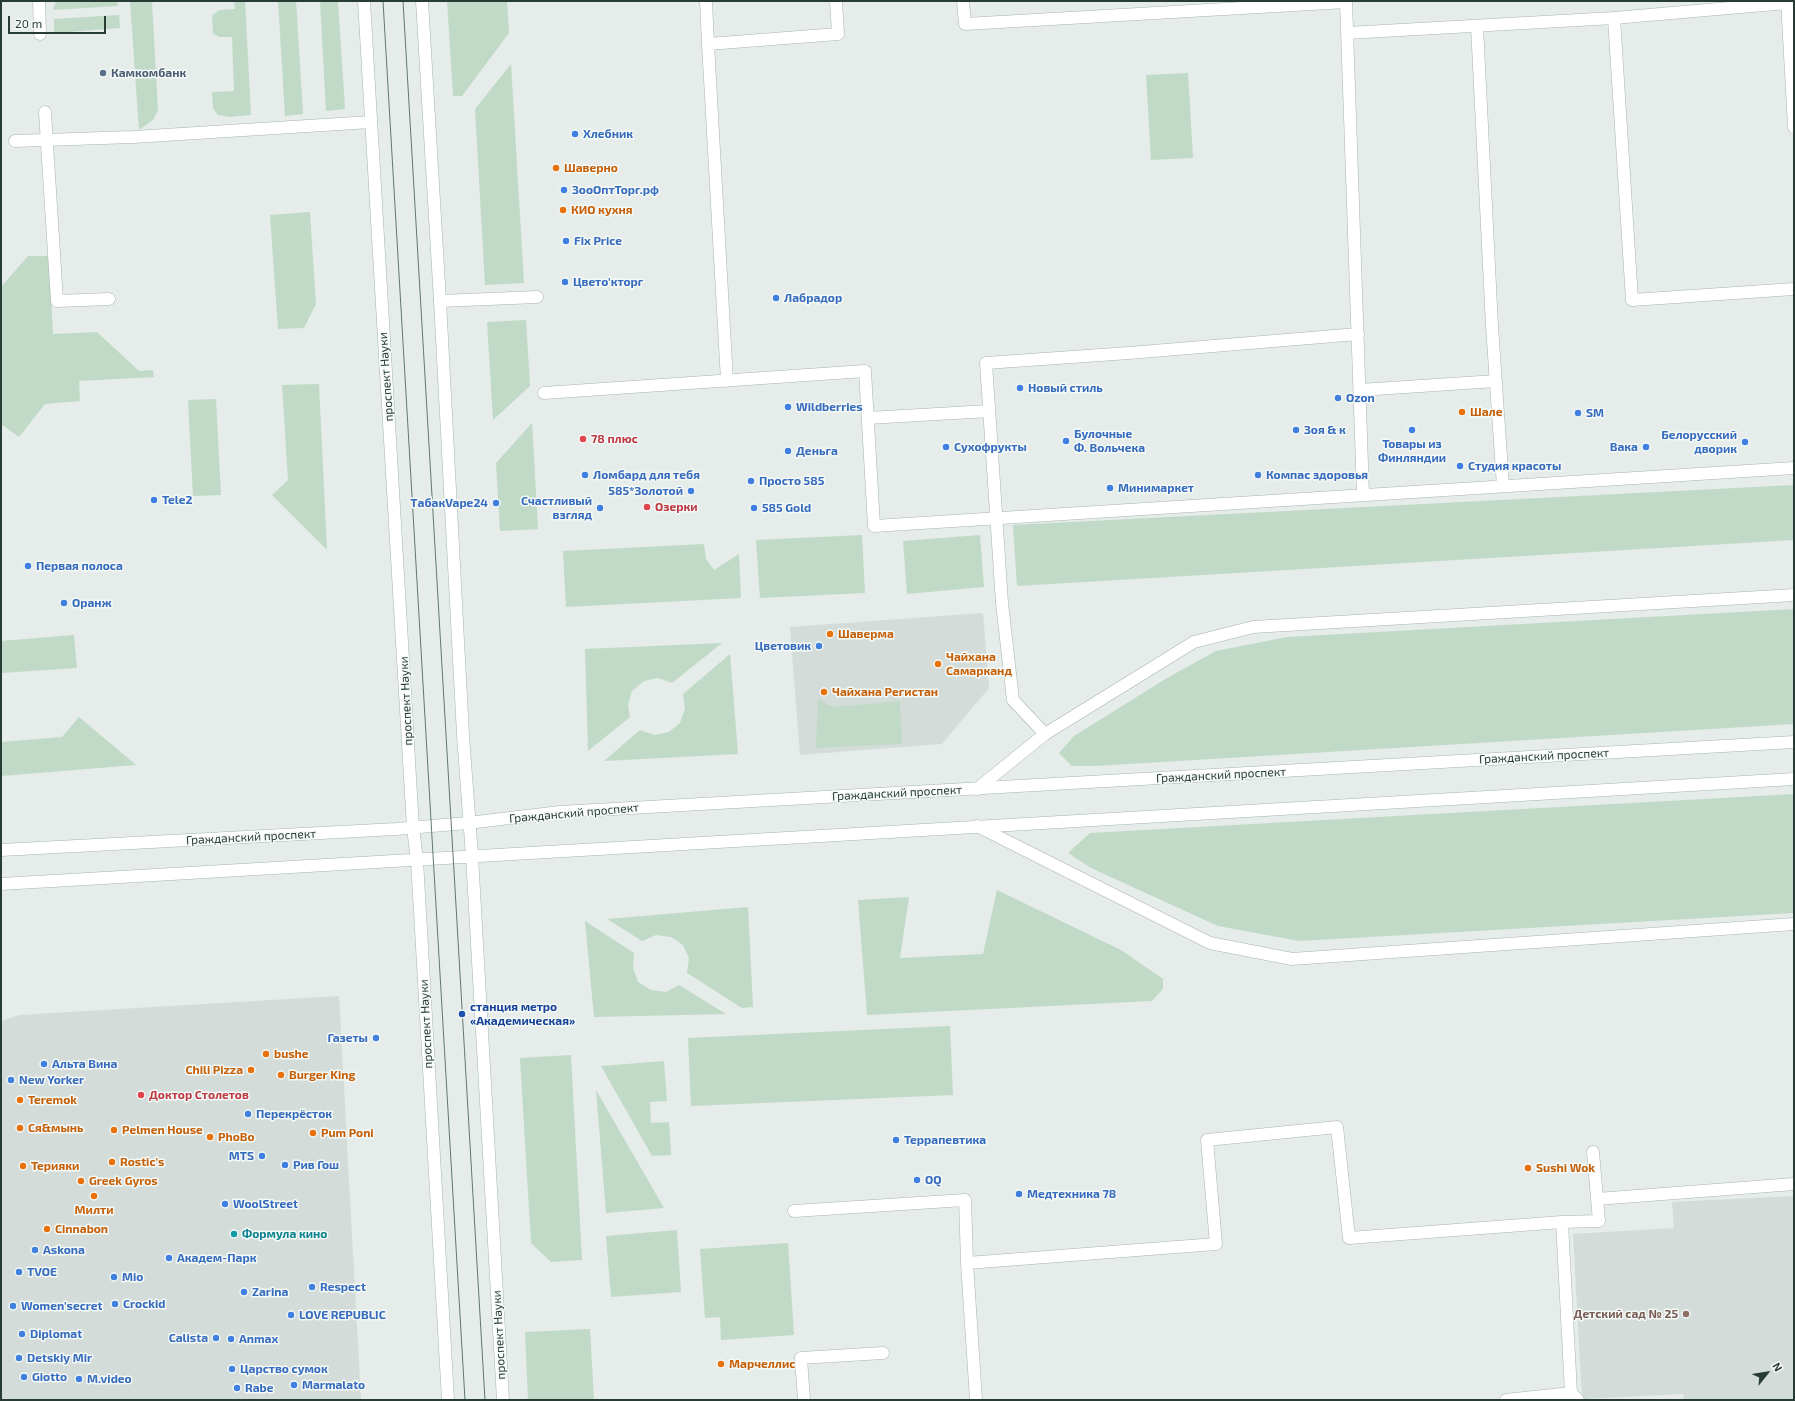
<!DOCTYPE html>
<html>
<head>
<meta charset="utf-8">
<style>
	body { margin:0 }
	#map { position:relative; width:1795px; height:1401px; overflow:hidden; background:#e5ece9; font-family:"Exo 2",sans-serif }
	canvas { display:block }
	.frame { position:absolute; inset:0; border:2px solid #263c35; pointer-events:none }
	.north { position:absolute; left:1747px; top:1353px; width:40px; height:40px; -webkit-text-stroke:3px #f5f9f7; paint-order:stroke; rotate:60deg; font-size:11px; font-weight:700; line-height:16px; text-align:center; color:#263c35 }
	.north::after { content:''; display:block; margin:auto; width:14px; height:18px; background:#263c35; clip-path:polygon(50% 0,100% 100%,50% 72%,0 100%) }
	.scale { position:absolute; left:8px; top:16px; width:98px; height:18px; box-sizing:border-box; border:2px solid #263c35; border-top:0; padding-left:5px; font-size:12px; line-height:14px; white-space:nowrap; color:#263c35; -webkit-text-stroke:3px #f5f9f7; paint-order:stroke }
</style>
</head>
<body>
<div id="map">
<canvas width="1795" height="1401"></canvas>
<div class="frame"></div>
<div class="north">N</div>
<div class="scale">20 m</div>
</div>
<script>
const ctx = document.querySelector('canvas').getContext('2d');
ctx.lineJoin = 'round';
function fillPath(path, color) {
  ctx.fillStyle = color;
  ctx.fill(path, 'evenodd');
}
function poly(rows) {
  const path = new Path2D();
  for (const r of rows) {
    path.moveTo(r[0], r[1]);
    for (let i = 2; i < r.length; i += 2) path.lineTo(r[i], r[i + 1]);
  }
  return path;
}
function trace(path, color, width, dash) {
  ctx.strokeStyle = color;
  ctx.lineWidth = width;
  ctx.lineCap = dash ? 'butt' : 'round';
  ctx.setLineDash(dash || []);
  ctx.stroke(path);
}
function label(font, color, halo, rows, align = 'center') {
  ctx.font = font + ' "Exo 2",sans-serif';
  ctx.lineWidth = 3;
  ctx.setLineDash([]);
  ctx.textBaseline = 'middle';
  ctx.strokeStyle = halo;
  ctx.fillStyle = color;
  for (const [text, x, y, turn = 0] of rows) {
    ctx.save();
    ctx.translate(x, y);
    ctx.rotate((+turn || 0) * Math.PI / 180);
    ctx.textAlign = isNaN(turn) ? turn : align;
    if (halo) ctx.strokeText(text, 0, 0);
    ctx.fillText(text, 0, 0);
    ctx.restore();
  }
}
fillPath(poly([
	[983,613,989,688,942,744,800,755,790,627],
	[339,996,361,1400,1,1400,1,1021,19,1015],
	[1794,1196,1794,1400,1684,1400,1683,1394,1582,1399,1573,1234,1674,1228,1672,1202]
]), '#d3dcd8');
fillPath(poly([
	[56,1,117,1,118,6,53,10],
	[130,1,152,1,158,110,153,120,139,130],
	[234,1,245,1,251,115,229,117,218,115,213,108,212,92,234,91,232,37,220,37,213,34,212,15,220,10,235,9],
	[278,1,296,1,303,114,285,116],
	[320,1,338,1,345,109,326,111],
	[447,1,507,1,509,33,462,96,453,96],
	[119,15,120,28,54,33,54,19],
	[511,64,524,283,485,285,475,109],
	[1188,73,1193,158,1151,160,1146,75],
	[310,212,316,304,304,328,278,329,270,215],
	[28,256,49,256,53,334,97,332,139,371,153,370,154,377,79,381,80,401,45,404,19,437,1,424,1,287],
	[526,320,530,386,493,420,487,322],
	[319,384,327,550,272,495,288,480,282,385],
	[216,399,221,495,193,496,188,400],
	[532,423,538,529,500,531,496,463],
	[1794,485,1794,540,1017,586,1013,525],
	[862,535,865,593,760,598,756,540],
	[980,535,984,587,907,594,903,541],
	[704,544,706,559,714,570,739,554,741,598,566,607,563,551],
	[1794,609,1794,724,1095,766,1072,766,1059,753,1074,736,1167,678,1216,651,1287,637],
	[74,635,77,668,1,673,1,641],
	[722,643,672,683,658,678,644,681,632,691,628,705,630,717,588,751,585,649],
	[730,654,738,754,604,761,640,730,654,735,669,732,680,723,685,709,683,694],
	[818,698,825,704,834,707,900,701,902,744,816,748],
	[79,717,136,765,1,776,1,742,62,737],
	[1794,794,1794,913,1299,941,1218,926,1091,868,1068,853,1090,833],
	[997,890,1121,950,1163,979,1163,989,1152,1001,867,1015,858,900,909,897,900,958,983,954],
	[748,907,753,1007,742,1008,687,973,689,958,683,945,671,937,656,935,642,941,607,919],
	[585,921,634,953,633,968,638,982,651,990,666,992,679,985,726,1014,594,1017],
	[950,1026,953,1095,691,1106,688,1038],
	[571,1055,582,1260,551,1262,531,1243,520,1058],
	[664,1061,667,1101,650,1102,651,1123,669,1122,671,1155,652,1156,601,1066],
	[596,1090,664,1208,606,1213],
	[677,1230,681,1292,611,1297,606,1236],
	[788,1243,794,1335,721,1340,720,1317,705,1318,700,1249],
	[590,1329,594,1400,528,1400,525,1332]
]), '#c0dac7');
const lane = poly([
	[39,1,40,34],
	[706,1,708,44,838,34,836,1],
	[963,1,965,24,1346,2],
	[1346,1,1363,494],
	[1787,1,1794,127],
	[1614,18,1632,300,1794,289],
	[1477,26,1492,326,1503,486],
	[1347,33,1614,18,1787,3],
	[708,44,727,381],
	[45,112,57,301,109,299],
	[15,141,133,137,371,122],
	[440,301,537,297],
	[1360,390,1496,381],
	[544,393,865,371,874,526,1794,468],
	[868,418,989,411],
	[1045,734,1013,700,1002,603,986,363,1129,353,1358,334],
	[1597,1199,1794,1184],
	[794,1211,965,1200,967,1263],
	[1562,1222,1571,1393,1578,1400],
	[804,1400,801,1358,883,1353],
	[976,1400,967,1263,1216,1244,1207,1140,1337,1127,1349,1238,1562,1222,1599,1221,1593,1152],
	[1506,1400,1571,1393]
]);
const street = poly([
	[977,789,1045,734,1194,642,1253,627,1794,595],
	[977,826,1210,943,1292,959,1794,924]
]);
const secondary = poly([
	[364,1,413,828,417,860,448,1400],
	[422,1,440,301,463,735,472,856,503,1400],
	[1,850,396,829,468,823,560,812,1794,742],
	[1,884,1794,779]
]);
trace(lane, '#a8b4af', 13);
trace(street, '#a8b4af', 13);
trace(secondary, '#a4b6b0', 13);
trace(lane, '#fff', 12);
trace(street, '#fff', 12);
trace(secondary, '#fff', 12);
trace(poly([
	[383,1,465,1400],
	[403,1,485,1400]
]), '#617770', 1);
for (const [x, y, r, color] of [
	[103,73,4,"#5c6f8a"],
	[575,134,4,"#3f7fe0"],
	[556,168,4,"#e8710a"],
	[564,190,4,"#3f7fe0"],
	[563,210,4,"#e8710a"],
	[566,241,4,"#3f7fe0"],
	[565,282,4,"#3f7fe0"],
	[776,298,4,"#3f7fe0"],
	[1020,388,4,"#3f7fe0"],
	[1338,398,4,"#3f7fe0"],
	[788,407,4,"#3f7fe0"],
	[1462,412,4,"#e8710a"],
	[1578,413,4,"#3f7fe0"],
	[1296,430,4,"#3f7fe0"],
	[1412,430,4,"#3f7fe0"],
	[583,439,4,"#e0444e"],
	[1066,441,4,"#3f7fe0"],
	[1745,442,4,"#3f7fe0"],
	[946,447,4,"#3f7fe0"],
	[1646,447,4,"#3f7fe0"],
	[788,451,4,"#3f7fe0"],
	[1460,466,4,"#3f7fe0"],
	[585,475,4,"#3f7fe0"],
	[1258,475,4,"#3f7fe0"],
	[751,481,4,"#3f7fe0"],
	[1110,488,4,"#3f7fe0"],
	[691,491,4,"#3f7fe0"],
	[154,500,4,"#3f7fe0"],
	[496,503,4,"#3f7fe0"],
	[647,507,4,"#e0444e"],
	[600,508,4,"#3f7fe0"],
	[754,508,4,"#3f7fe0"],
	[28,566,4,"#3f7fe0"],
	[64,603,4,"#3f7fe0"],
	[830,634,4,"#e8710a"],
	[819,646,4,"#3f7fe0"],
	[938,664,4,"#e8710a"],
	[824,692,4,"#e8710a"],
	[462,1014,4,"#1a4fb4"],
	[376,1038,4,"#3f7fe0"],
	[266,1054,4,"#e8710a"],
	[44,1064,4,"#3f7fe0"],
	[251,1070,4,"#e8710a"],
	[281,1075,4,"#e8710a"],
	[11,1080,4,"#3f7fe0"],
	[141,1095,4,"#e0444e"],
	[20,1100,4,"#e8710a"],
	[248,1114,4,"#3f7fe0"],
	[20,1128,4,"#e8710a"],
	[114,1130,4,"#e8710a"],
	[313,1133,4,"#e8710a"],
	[210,1137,4,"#e8710a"],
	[896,1140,4,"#3f7fe0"],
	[262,1156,4,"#3f7fe0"],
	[112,1162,4,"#e8710a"],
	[285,1165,4,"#3f7fe0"],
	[23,1166,4,"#e8710a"],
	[1528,1168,4,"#e8710a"],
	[917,1180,4,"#3f7fe0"],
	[81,1181,4,"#e8710a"],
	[1019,1194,4,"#3f7fe0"],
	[94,1196,4,"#e8710a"],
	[225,1204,4,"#3f7fe0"],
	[47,1229,4,"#e8710a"],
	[234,1234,4,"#0f9aa8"],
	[35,1250,4,"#3f7fe0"],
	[169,1258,4,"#3f7fe0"],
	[19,1272,4,"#3f7fe0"],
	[114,1277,4,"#3f7fe0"],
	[312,1287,4,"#3f7fe0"],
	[244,1292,4,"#3f7fe0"],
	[115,1304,4,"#3f7fe0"],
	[13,1306,4,"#3f7fe0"],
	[1686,1314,4,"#8d6e63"],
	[291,1315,4,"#3f7fe0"],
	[22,1334,4,"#3f7fe0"],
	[216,1338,4,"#3f7fe0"],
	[231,1339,4,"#3f7fe0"],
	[19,1358,4,"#3f7fe0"],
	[721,1364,4,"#e8710a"],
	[232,1369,4,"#3f7fe0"],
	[24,1377,4,"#3f7fe0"],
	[79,1379,4,"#3f7fe0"],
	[294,1385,4,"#3f7fe0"],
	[237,1388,4,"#3f7fe0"]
]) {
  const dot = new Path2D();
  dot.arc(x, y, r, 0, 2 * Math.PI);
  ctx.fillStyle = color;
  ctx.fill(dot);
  trace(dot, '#f5f9f7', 1.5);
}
label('bold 12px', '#4e5e75', '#f5f9f7', [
	["Камкомбанк",111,73]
], 'left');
label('bold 12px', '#366cbe', '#f5f9f7', [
	["Хлебник",583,134],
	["ЗооОптТорг.рф",572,190],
	["Fix Price",574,241],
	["Цвето'кторг",573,282],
	["Лабрадор",784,298],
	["Новый стиль",1028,388],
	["Ozon",1346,398],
	["Wildberries",796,407],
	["SM",1586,413],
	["Зоя & к",1304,430],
	["Булочные",1074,434],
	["Ф. Вольчека",1074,448],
	["Белорусский",1737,435,"right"],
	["дворик",1737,449,"right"],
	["Товары из",1412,444,"center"],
	["Финляндии",1412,458,"center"],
	["Сухофрукты",954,447],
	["Вака",1638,447,"right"],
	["Деньга",796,451],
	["Студия красоты",1468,466],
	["Ломбард для тебя",593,475],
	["Компас здоровья",1266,475],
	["Просто 585",759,481],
	["Минимаркет",1118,488],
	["585*Золотой",683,491,"right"],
	["Tele2",162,500],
	["Счастливый",592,501,"right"],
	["взгляд",592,515,"right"],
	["ТабакVape24",488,503,"right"],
	["585 Gold",762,508],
	["Первая полоса",36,566],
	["Оранж",72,603],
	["Цветовик",811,646,"right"],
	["Газеты",368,1038,"right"],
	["Альта Вина",52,1064],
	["New Yorker",19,1080],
	["Перекрёсток",256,1114],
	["Террапевтика",904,1140],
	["MTS",254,1156,"right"],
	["Рив Гош",293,1165],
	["OQ",925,1180],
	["Медтехника 78",1027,1194],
	["WoolStreet",233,1204],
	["Askona",43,1250],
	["Академ-Парк",177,1258],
	["TVOE",27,1272],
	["Mio",122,1277],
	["Respect",320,1287],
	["Zarina",252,1292],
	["Crockid",123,1304],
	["Women'secret",21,1306],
	["LOVE REPUBLIC",299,1315],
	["Diplomat",30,1334],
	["Calista",208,1338,"right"],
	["Anmax",239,1339],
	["Detskiy Mir",27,1358],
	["Царство сумок",240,1369],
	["Giotto",32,1377],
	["M.video",87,1379],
	["Marmalato",302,1385],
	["Rabe",245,1388]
], 'left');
label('bold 12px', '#c56008', '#f5f9f7', [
	["Шаверно",564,168],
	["КИО кухня",571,210],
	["Шале",1470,412],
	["Шаверма",838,634],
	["Чайхана",946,657],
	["Самарканд",946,671],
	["Чайхана Регистан",832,692],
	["bushe",274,1054],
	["Chili Pizza",243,1070,"right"],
	["Burger King",289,1075],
	["Teremok",28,1100],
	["Ся&мынь",28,1128],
	["Pelmen House",122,1130],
	["Pum Poni",321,1133],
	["PhoBo",218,1137],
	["Rostic's",120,1162],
	["Терияки",31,1166],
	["Sushi Wok",1536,1168],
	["Greek Gyros",89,1181],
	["Милти",94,1210,"center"],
	["Cinnabon",55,1229],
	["Марчеллис",729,1364]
], 'left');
label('12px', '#263c35', '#f5f9f7', [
	["проспект Науки",386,377,-94],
	["проспект Науки",406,701,-93],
	["Гражданский проспект",1544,756,-3],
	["Гражданский проспект",1221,775,-3],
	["Гражданский проспект",897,793,-3],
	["Гражданский проспект",574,813,-5],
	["Гражданский проспект",251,837,-3],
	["проспект Науки",426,1024,-93],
	["проспект Науки",499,1335,-93]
]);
label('bold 12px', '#be3a42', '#f5f9f7', [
	["78 плюс",591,439],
	["Озерки",655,507],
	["Доктор Столетов",149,1095]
], 'left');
label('bold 12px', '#164399', '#f5f9f7', [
	["станция метро",470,1007],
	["«Академическая»",470,1021]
], 'left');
label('bold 12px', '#0d838f', '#f5f9f7', [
	["Формула кино",242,1234]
], 'left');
label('bold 12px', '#785e54', '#f5f9f7', [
	["Детский сад № 25",1678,1314]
], 'right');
</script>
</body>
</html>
